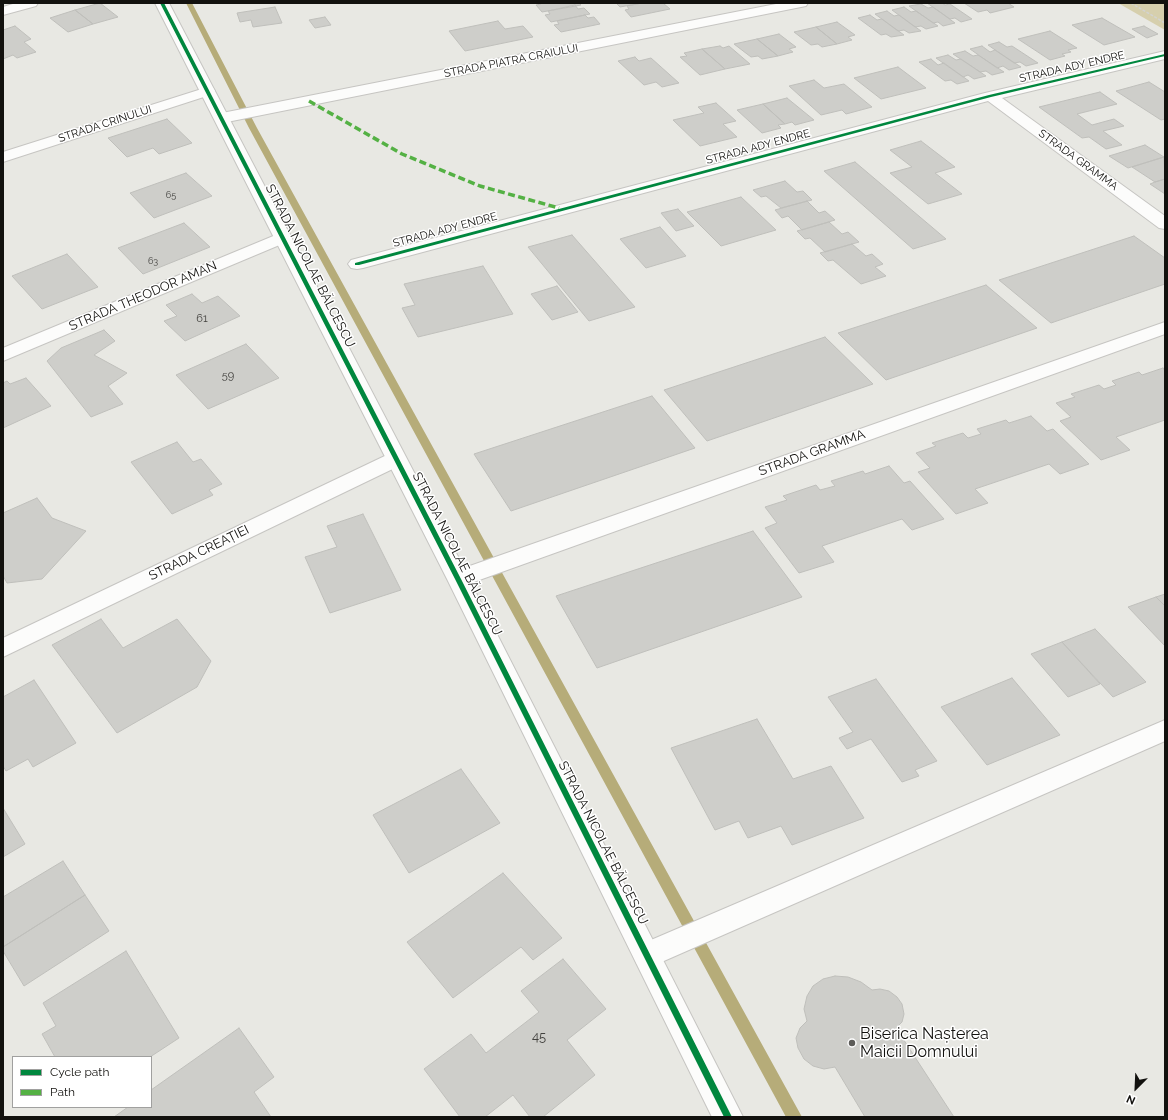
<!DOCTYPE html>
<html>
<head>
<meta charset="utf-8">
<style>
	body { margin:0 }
	#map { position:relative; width:1168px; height:1120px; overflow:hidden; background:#e8e8e3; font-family:Raleway,sans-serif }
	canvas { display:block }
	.frame { position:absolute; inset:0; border:4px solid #12110e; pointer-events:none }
	.legend { position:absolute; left:12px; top:1056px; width:140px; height:52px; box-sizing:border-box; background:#fff; border:1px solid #a0a09f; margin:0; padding:5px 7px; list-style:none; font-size:12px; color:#12110e }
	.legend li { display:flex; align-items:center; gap:8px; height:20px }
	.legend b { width:20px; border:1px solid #a0a09f }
	.north { position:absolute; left:1116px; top:1068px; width:40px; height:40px; -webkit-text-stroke:3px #fff; paint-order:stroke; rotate:204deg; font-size:11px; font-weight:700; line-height:16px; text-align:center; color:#12110e }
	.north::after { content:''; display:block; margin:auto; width:14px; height:18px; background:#12110e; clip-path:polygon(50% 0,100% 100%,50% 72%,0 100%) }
</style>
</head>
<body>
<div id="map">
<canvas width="1168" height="1120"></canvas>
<div class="frame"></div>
<ul class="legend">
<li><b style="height:5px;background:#00873e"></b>Cycle path</li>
<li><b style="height:5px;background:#54b144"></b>Path</li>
</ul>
<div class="north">N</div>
</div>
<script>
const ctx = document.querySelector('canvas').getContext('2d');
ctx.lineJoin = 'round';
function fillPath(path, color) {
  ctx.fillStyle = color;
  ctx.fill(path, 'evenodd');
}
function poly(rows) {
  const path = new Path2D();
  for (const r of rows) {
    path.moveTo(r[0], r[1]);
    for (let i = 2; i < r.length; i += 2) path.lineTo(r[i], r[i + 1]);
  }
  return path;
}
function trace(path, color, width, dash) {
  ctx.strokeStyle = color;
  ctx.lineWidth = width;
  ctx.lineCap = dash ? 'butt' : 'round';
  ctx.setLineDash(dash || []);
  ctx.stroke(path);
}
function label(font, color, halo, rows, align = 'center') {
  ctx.font = font + ' Raleway,sans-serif';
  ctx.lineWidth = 3;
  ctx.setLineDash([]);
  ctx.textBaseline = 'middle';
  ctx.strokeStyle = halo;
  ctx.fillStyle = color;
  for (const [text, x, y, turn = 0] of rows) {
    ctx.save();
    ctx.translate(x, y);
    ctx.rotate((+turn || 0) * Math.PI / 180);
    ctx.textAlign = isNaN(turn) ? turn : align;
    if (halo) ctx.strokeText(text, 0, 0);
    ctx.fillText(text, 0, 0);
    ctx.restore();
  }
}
fillPath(poly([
	[1118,3,1165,3,1165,30]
]), '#d6cfad');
fillPath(poly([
	[186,3,192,3,257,128,802,1117,786,1117,249,128,186,3]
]), '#b6ac79');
const building = poly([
	[100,3,118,17,93,24,75,10,100,3],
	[540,3,579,3,581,5,542,12,536,5,541,4,540,3],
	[616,3,642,3,620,7,616,3],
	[642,3,663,3,670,9,631,17,625,10,629,9,627,6,642,3],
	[927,3,942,3,945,5,950,4,972,19,961,22,955,18,950,19,927,3],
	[964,3,1008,3,1014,7,990,13,987,10,978,12,964,3],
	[921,4,928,8,933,7,955,23,943,26,938,22,933,23,909,6,921,4],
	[575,5,578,9,584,8,590,14,551,22,545,15,550,14,548,11,575,5],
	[275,7,282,23,253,27,251,20,240,22,237,13,275,7],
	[904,7,911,12,916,11,938,26,926,29,921,26,915,27,892,10,904,7],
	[75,10,93,24,68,32,50,18,75,10],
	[887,11,894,16,899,15,921,31,909,33,904,30,898,31,875,14,887,11],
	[585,15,588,18,594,17,600,24,561,32,554,25,559,24,557,21,585,15],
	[870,15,877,20,882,19,904,35,891,37,886,34,881,35,858,18,870,15],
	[325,17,331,25,315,28,309,20,325,17],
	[1102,18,1135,37,1104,45,1072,25,1102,18],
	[498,21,505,29,523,26,533,37,465,51,449,31,498,21],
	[837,22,855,35,848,37,852,40,837,44,816,27,837,22],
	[15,26,31,39,24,42,36,52,17,58,13,55,3,59,3,30,15,26],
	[1144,26,1158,34,1147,38,1132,29,1144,26],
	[816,27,837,44,822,47,818,44,811,45,794,32,816,27],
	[1050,31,1077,48,1068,50,1071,52,1062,54,1065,56,1050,60,1018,39,1050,31],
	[779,34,796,47,789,49,793,52,778,56,757,39,779,34],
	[757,39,778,56,762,59,758,56,751,57,734,44,757,39],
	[999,42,1007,47,1012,46,1038,63,1026,66,1020,62,1014,63,988,45,999,42],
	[720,46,723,48,729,46,750,64,725,69,702,49,720,46],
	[982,46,990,52,995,50,1021,67,1009,70,1003,66,997,68,970,49,982,46],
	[702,49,725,69,700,75,680,57,687,56,684,53,702,49],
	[965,51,973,56,978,55,1004,72,992,75,986,71,980,72,953,54,965,51],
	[948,55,956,60,961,59,986,76,974,79,968,75,963,77,936,58,948,55],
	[635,57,639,61,651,58,679,83,662,87,656,82,644,85,618,61,635,57],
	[931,59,938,65,944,63,969,81,957,84,951,80,945,81,919,62,931,59],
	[898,67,926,88,881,99,854,78,898,67],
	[814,80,824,88,844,84,872,107,846,114,842,110,821,115,789,86,814,80],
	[1149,82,1165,92,1165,119,1161,120,1116,91,1149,82],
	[1100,92,1117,104,1077,114,1092,125,1114,119,1124,126,1103,131,1122,145,1106,149,1089,137,1082,138,1039,107,1100,92],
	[787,98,814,120,795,125,792,122,785,124,763,104,787,98],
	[716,103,736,121,723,124,737,137,700,146,673,120,704,113,698,107,716,103],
	[763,104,785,124,778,125,781,128,762,133,737,110,763,104],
	[167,119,192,143,159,154,153,148,127,157,108,138,167,119],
	[921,141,955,167,935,173,962,194,928,204,890,173,912,167,890,150,921,141],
	[1145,145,1164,157,1128,168,1109,156,1145,145],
	[1164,157,1165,179,1155,182,1132,167,1164,157],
	[855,162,946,239,913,249,824,171,855,162],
	[186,173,212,196,154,218,130,193,186,173],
	[1165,179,1165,194,1150,184,1155,182,1165,179],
	[785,181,797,192,803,191,812,200,781,208,766,196,761,197,753,190,785,181],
	[741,197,776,230,721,246,687,212,741,197],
	[807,201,819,213,825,211,835,220,802,230,788,216,782,218,775,210,807,201],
	[678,209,694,226,676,231,661,213,678,209],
	[829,222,842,234,848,232,859,242,825,252,810,238,805,239,797,231,829,222],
	[184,223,210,247,143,274,118,248,184,223],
	[660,227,686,256,646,268,620,239,660,227],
	[572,235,635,307,589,321,528,247,572,235],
	[1134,236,1165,258,1165,284,1051,323,999,280,1134,236],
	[852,244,866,256,872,254,883,264,875,267,886,276,861,284,833,260,828,261,820,253,852,244],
	[67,254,98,287,42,309,12,276,67,254],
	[483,266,513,314,418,337,402,308,415,305,404,284,483,266],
	[986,285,1037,328,886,380,838,333,986,285],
	[557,286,578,312,552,320,531,294,557,286],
	[192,294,202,303,218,296,240,316,185,341,164,321,177,316,166,305,192,294],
	[104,330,115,341,94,355,127,373,108,386,123,404,91,417,47,361,61,348,104,330],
	[825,337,873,384,707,441,664,390,825,337],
	[246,344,279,378,208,409,176,375,246,344],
	[1163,368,1165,371,1165,420,1116,437,1130,450,1101,460,1060,421,1071,417,1056,403,1075,397,1071,394,1099,385,1104,389,1116,385,1112,381,1139,372,1142,375,1163,368],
	[26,378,51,406,3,428,3,383,7,381,10,384,26,378],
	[652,396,695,448,511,511,474,454,652,396],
	[1031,416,1047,431,1053,429,1089,464,1060,474,1049,464,975,489,988,503,956,514,918,472,930,468,916,453,936,446,932,443,963,433,968,438,981,434,977,429,1006,420,1009,423,1031,416],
	[177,442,193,462,201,459,222,484,209,490,213,495,172,514,131,462,177,442],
	[889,466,904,483,910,481,944,519,912,530,902,519,822,546,834,562,799,573,765,528,777,523,765,507,787,500,783,496,816,485,820,490,835,486,831,481,863,471,865,474,889,466],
	[37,498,52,518,86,531,42,579,7,583,3,576,3,513,37,498],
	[363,514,401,590,330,613,305,557,337,547,327,526,363,514],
	[753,531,802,597,597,668,556,596,753,531],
	[1165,594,1165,606,1156,597,1165,594],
	[1156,597,1165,606,1165,646,1128,607,1156,597],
	[101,619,123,648,177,619,211,661,197,687,117,733,52,645,101,619],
	[1095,629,1146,682,1113,697,1062,642,1095,629],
	[1062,642,1100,684,1068,697,1031,654,1062,642],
	[1012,678,1060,735,987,765,941,707,1012,678],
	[876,679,937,761,915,770,919,776,902,782,871,739,847,749,839,738,853,732,828,697,876,679],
	[34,680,76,743,33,767,28,759,6,771,3,766,3,697,34,680],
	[757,719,793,779,831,766,864,818,792,845,781,826,748,838,739,821,715,830,671,748,757,719],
	[461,769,500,823,409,873,373,815,461,769],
	[3,808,25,844,3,857,3,808],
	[63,861,85,895,3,947,3,897,63,861],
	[503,873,562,938,533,960,521,947,453,998,407,942,503,873],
	[85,895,109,931,24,986,3,951,3,947,85,895],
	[126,951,179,1038,150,1057,55,1057,42,1034,56,1026,43,1003,126,951],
	[563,959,606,1009,567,1040,595,1075,543,1117,530,1117,513,1095,485,1117,460,1117,424,1069,471,1034,486,1053,539,1012,521,991,563,959],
	[835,976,848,977,861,982,872,990,880,989,889,991,897,997,902,1004,904,1014,902,1022,896,1028,954,1117,865,1117,835,1067,824,1069,813,1066,804,1059,798,1048,796,1038,800,1028,807,1021,804,1009,807,996,813,986,823,979,835,976],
	[239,1028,274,1077,254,1092,271,1117,114,1117,128,1107,151,1107,151,1090,239,1028]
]);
fillPath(building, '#cececa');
trace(building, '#bfbfbb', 1);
const minor = poly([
	[16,3,38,3,36,6,3,15,3,7,16,3],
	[781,3,808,3,806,6,801,7,222,123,217,121,214,118,217,115,222,113,781,3],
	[1165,51,1165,59,1002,98,1165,216,1165,229,1159,228,988,101,363,268,357,269,351,268,348,264,351,260,985,93,1165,51],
	[208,87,213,88,215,91,213,94,3,162,3,152,208,87],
	[283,232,289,233,291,237,289,241,3,361,3,348,283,232],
	[396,452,403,454,406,459,403,464,3,657,3,638,389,454,396,452],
	[1165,720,1165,741,657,964,647,968,637,964,633,955,637,946,1165,720]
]);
const tertiary = poly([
	[155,3,169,3,464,568,1165,322,1165,334,471,583,743,1117,712,1117,447,579,155,3]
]);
trace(minor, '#c6c5c2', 2);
trace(tertiary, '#c6c5c2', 2);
trace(poly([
	[1131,3,1165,23]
]), '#d3d3d1', 1.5, [3, 1.5]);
fillPath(minor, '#fcfcfb');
fillPath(tertiary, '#fcfcfb');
trace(poly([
	[309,101,402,154,480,186,559,208]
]), '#54b144', 3.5, [7, 3.5]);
fillPath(poly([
	[160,3,164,3,461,579,732,1117,724,1117,455,579,160,3],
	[1165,54,1165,56,991,97,359,265,355,265,355,263,989,95,1165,54]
]), '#00873e');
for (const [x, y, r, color] of [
	[852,1043,4,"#5d5c59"]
]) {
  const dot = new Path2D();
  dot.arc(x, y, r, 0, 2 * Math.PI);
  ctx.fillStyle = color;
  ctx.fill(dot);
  trace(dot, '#fff', 1.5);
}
label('9px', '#43423f', null, [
	["65",171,195],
	["63",153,261]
]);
label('11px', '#12110e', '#fff', [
	["STRADA PIATRA CRAIULUI",511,61,-11],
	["STRADA ADY ENDRE",1072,67,-13],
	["STRADA CRINULUI",105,124,-18],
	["STRADA ADY ENDRE",758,147,-15],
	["STRADA GRAMMA",1078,160,36],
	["STRADA ADY ENDRE",445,230,-15]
]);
label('11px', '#43423f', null, [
	["61",202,319],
	["59",228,376]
]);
label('13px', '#12110e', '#fff', [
	["STRADA NICOLAE BĂLCESCU",310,266,63],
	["STRADA THEODOR AMAN",143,296,-23],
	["STRADA GRAMMA",812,453,-20],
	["STRADA CREAȚIEI",199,553,-26],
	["STRADA NICOLAE BĂLCESCU",457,554,63],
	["STRADA NICOLAE BĂLCESCU",603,843,63]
]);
label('13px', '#43423f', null, [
	["45",539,1037]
]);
label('16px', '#12110e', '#fff', [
	["Biserica Nașterea",860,1034],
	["Maicii Domnului",860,1052]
], 'left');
</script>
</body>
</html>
